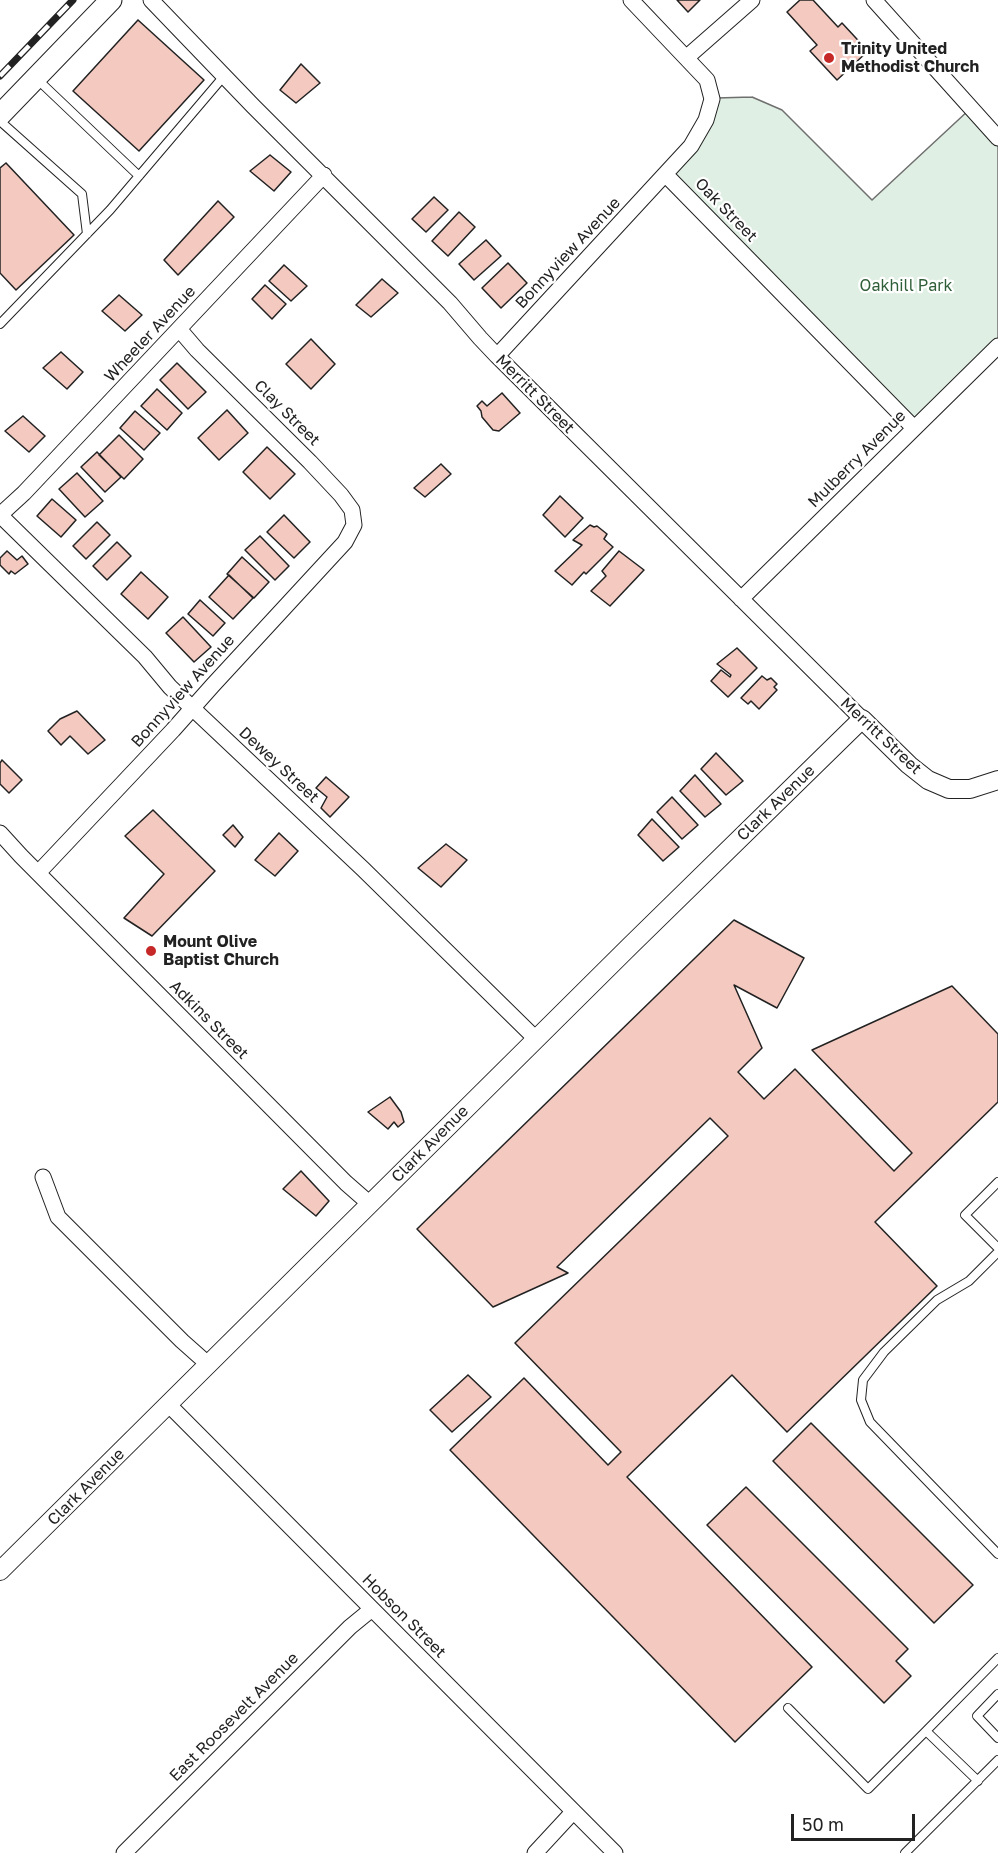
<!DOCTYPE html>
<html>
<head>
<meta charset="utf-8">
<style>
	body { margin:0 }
	#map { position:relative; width:998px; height:1853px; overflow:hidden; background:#fff; font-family:"Golos Text",sans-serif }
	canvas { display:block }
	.scale { position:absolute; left:791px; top:1814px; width:124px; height:27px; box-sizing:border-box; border:3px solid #222; border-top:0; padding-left:8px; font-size:18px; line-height:21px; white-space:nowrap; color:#222; -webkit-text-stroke:4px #fff; paint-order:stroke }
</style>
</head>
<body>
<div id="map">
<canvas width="998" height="1853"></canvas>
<div class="scale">50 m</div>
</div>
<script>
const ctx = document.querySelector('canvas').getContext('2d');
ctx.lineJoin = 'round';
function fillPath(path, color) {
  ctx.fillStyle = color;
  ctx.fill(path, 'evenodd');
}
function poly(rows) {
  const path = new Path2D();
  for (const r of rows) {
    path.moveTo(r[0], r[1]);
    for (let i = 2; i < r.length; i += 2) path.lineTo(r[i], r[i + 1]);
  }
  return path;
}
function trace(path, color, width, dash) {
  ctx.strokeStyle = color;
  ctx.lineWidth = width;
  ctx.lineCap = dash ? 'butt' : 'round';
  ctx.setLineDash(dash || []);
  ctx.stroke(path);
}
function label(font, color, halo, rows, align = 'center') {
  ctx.font = font + ' "Golos Text",sans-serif';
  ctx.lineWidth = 4.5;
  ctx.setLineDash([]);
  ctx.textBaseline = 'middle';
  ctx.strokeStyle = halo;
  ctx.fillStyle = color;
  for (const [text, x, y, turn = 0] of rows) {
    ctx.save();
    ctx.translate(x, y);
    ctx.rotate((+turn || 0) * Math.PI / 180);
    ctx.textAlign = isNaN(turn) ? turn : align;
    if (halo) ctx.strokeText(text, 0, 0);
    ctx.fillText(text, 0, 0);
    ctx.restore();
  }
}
const green = poly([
	[752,97,782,110,872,200,970,109,998,141,998,343,914,426,671,175,716,98,752,97]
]);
fillPath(green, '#e0efe3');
trace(green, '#6f6f6f', 1.5);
const building = poly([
	[677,0,700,0,688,12,677,0],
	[800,0,813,0,838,27,842,23,868,51,837,80,810,51,817,45,787,12,800,0],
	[138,20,204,80,139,151,73,91,138,20],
	[301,64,320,83,296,103,280,90,301,64],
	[270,155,291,172,274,191,250,171,270,155],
	[6,163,74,235,16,290,0,273,0,168,6,163],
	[434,197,448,210,426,232,412,219,434,197],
	[218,201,234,217,178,275,164,260,218,201],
	[459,212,475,227,448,256,432,241,459,212],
	[486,240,501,256,474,280,459,264,486,240],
	[508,263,527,283,501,308,482,288,508,263],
	[284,265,307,286,291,301,269,281,284,265],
	[382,279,398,293,371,317,356,305,382,279],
	[265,285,286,304,272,319,252,299,265,285],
	[119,295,142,315,125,331,102,311,119,295],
	[311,339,335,364,311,389,286,364,311,339],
	[61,352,83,372,67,389,43,368,61,352],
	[177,363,206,392,188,409,160,380,177,363],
	[157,389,182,413,167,430,141,406,157,389],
	[502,393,520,413,499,431,493,430,482,417,481,411,477,406,482,401,487,406,502,393],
	[227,410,248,433,219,460,198,438,227,410],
	[135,411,160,433,144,450,120,428,135,411],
	[23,416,45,436,29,452,5,431,23,416],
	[119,435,143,459,124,479,99,455,119,435],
	[267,447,295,474,270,499,243,472,267,447],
	[97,452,121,477,105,492,81,467,97,452],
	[441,464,451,474,425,497,414,488,441,464],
	[77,473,103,501,85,517,59,489,77,473],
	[560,496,583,518,565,537,543,515,560,496],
	[52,499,76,520,61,537,37,516,52,499],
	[284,515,310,542,294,558,267,532,284,515],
	[97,522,110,535,86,559,73,546,97,522],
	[590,525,594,527,597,526,607,534,604,539,613,547,586,574,584,572,572,585,555,571,582,545,573,540,590,525],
	[260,536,289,566,275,580,245,550,260,536],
	[117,542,131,556,107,580,93,566,117,542],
	[7,551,17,560,22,556,28,564,15,574,11,571,9,574,0,565,0,558,7,551],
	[619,551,644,570,610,606,591,591,606,576,602,571,619,551],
	[242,557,269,582,254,598,227,574,242,557],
	[141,572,168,597,148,619,121,594,141,572],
	[229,575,253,598,233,619,209,597,229,575],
	[200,600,225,623,213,636,188,614,200,600],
	[183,617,211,647,194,662,166,633,183,617],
	[737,648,757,668,728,697,711,681,721,670,730,677,731,675,717,664,737,648],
	[762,676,767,680,771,678,777,684,774,687,777,690,759,709,751,701,748,704,741,698,762,676],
	[77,711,105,740,88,754,70,736,61,745,48,731,60,719,77,711],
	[716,753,743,781,726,795,701,769,716,753],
	[2,760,22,780,9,793,0,784,0,763,2,760],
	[695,775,721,804,705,817,680,791,695,775],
	[326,777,349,797,330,817,321,808,327,797,316,788,326,777],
	[672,797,698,825,682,839,657,812,672,797],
	[153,810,215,871,152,936,124,918,164,874,125,836,153,810],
	[652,819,679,847,663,861,638,835,652,819],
	[233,825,243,837,235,847,223,835,233,825],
	[279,833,298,851,275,876,255,860,279,833],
	[446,844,467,860,441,887,418,868,446,844],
	[734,920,804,958,777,1008,734,985,762,1048,738,1072,764,1099,795,1069,894,1171,912,1153,812,1050,952,986,998,1034,998,1102,875,1222,937,1286,787,1432,732,1375,627,1477,812,1667,735,1742,450,1450,524,1378,608,1465,621,1452,515,1343,728,1136,710,1118,557,1267,568,1273,493,1307,417,1229,734,920],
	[390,1097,401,1112,404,1122,398,1127,394,1122,388,1129,368,1112,390,1097],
	[301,1171,329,1201,316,1216,283,1189,301,1171],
	[468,1375,491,1397,452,1432,430,1410,468,1375],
	[811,1423,973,1585,934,1623,773,1461,811,1423],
	[746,1487,908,1649,896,1661,911,1676,884,1703,707,1525,746,1487]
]);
fillPath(building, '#f3c9c0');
trace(building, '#222', 1.5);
const service = poly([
	[37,79,139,176],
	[0,121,82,194,87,234],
	[0,324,110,210,224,76],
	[998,1182,965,1215,998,1248],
	[998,1252,969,1281,937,1300,884,1352,863,1380,861,1400,870,1422,998,1554],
	[998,1694,977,1716,998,1738],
	[788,1708,868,1789,926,1731,978,1781],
	[926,1731,998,1658],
	[905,1853,998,1760]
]);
const minor = poly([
	[151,0,253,106,450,303,480,338,497,356,862,719],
	[874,0,998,138],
	[686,58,752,0],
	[665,174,914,428],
	[497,356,691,146,706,120,712,99,707,80,631,0],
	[0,515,145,657,170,687,363,869,536,1039],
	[0,515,24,493,324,175],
	[741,599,998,346],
	[0,833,21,856,193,1029,346,1183,370,1204],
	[38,873,173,730,213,685,345,542,354,525,352,510,341,495,310,462,197,350,179,329],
	[43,1177,58,1217,182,1341,209,1365],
	[168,1404,615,1853],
	[124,1853,350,1627,372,1609],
	[535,1853,573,1812]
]);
const tertiary = poly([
	[0,1571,631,945,862,719,909,765,928,780,949,789,970,789,998,780]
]);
const secondary = poly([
	[0,115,111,0]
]);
trace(service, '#222', 10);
trace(minor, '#222', 17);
trace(tertiary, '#222', 20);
trace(secondary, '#222', 23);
trace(service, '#fff', 8);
trace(minor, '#fff', 15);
trace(tertiary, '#fff', 18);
trace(secondary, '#fff', 21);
const rail = poly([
	[0,76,73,0]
]);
trace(rail, '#222', 7);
trace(rail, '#fff', 4.5, [14]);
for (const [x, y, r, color] of [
	[829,58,6,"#c62828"],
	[151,951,6,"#c62828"]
]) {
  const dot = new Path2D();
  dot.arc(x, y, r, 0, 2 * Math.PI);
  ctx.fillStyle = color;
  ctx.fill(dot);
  trace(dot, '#fff', 2);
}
label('bold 16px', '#222', '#fff', [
	["Trinity United",841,49],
	["Methodist Church",841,67],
	["Mount Olive",163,942],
	["Baptist Church",163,960]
], 'left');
label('16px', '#222', '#fff', [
	["Oak Street",726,210,46],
	["Bonnyview Avenue",568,253,-47],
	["Wheeler Avenue",150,334,-47],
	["Merritt Street",535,394,45],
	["Clay Street",287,413,45],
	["Mulberry Avenue",857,459,-45],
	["Bonnyview Avenue",183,691,-48],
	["Merritt Street",881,736,43],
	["Dewey Street",279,765,43],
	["Clark Avenue",776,803,-44],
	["Adkins Street",209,1020,45],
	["Clark Avenue",430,1144,-45],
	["Clark Avenue",86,1487,-45],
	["Hobson Street",404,1616,45],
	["East Roosevelt Avenue",234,1717,-45]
]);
label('16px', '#2f5e38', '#fff', [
	["Oakhill Park",906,286]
]);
</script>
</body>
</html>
